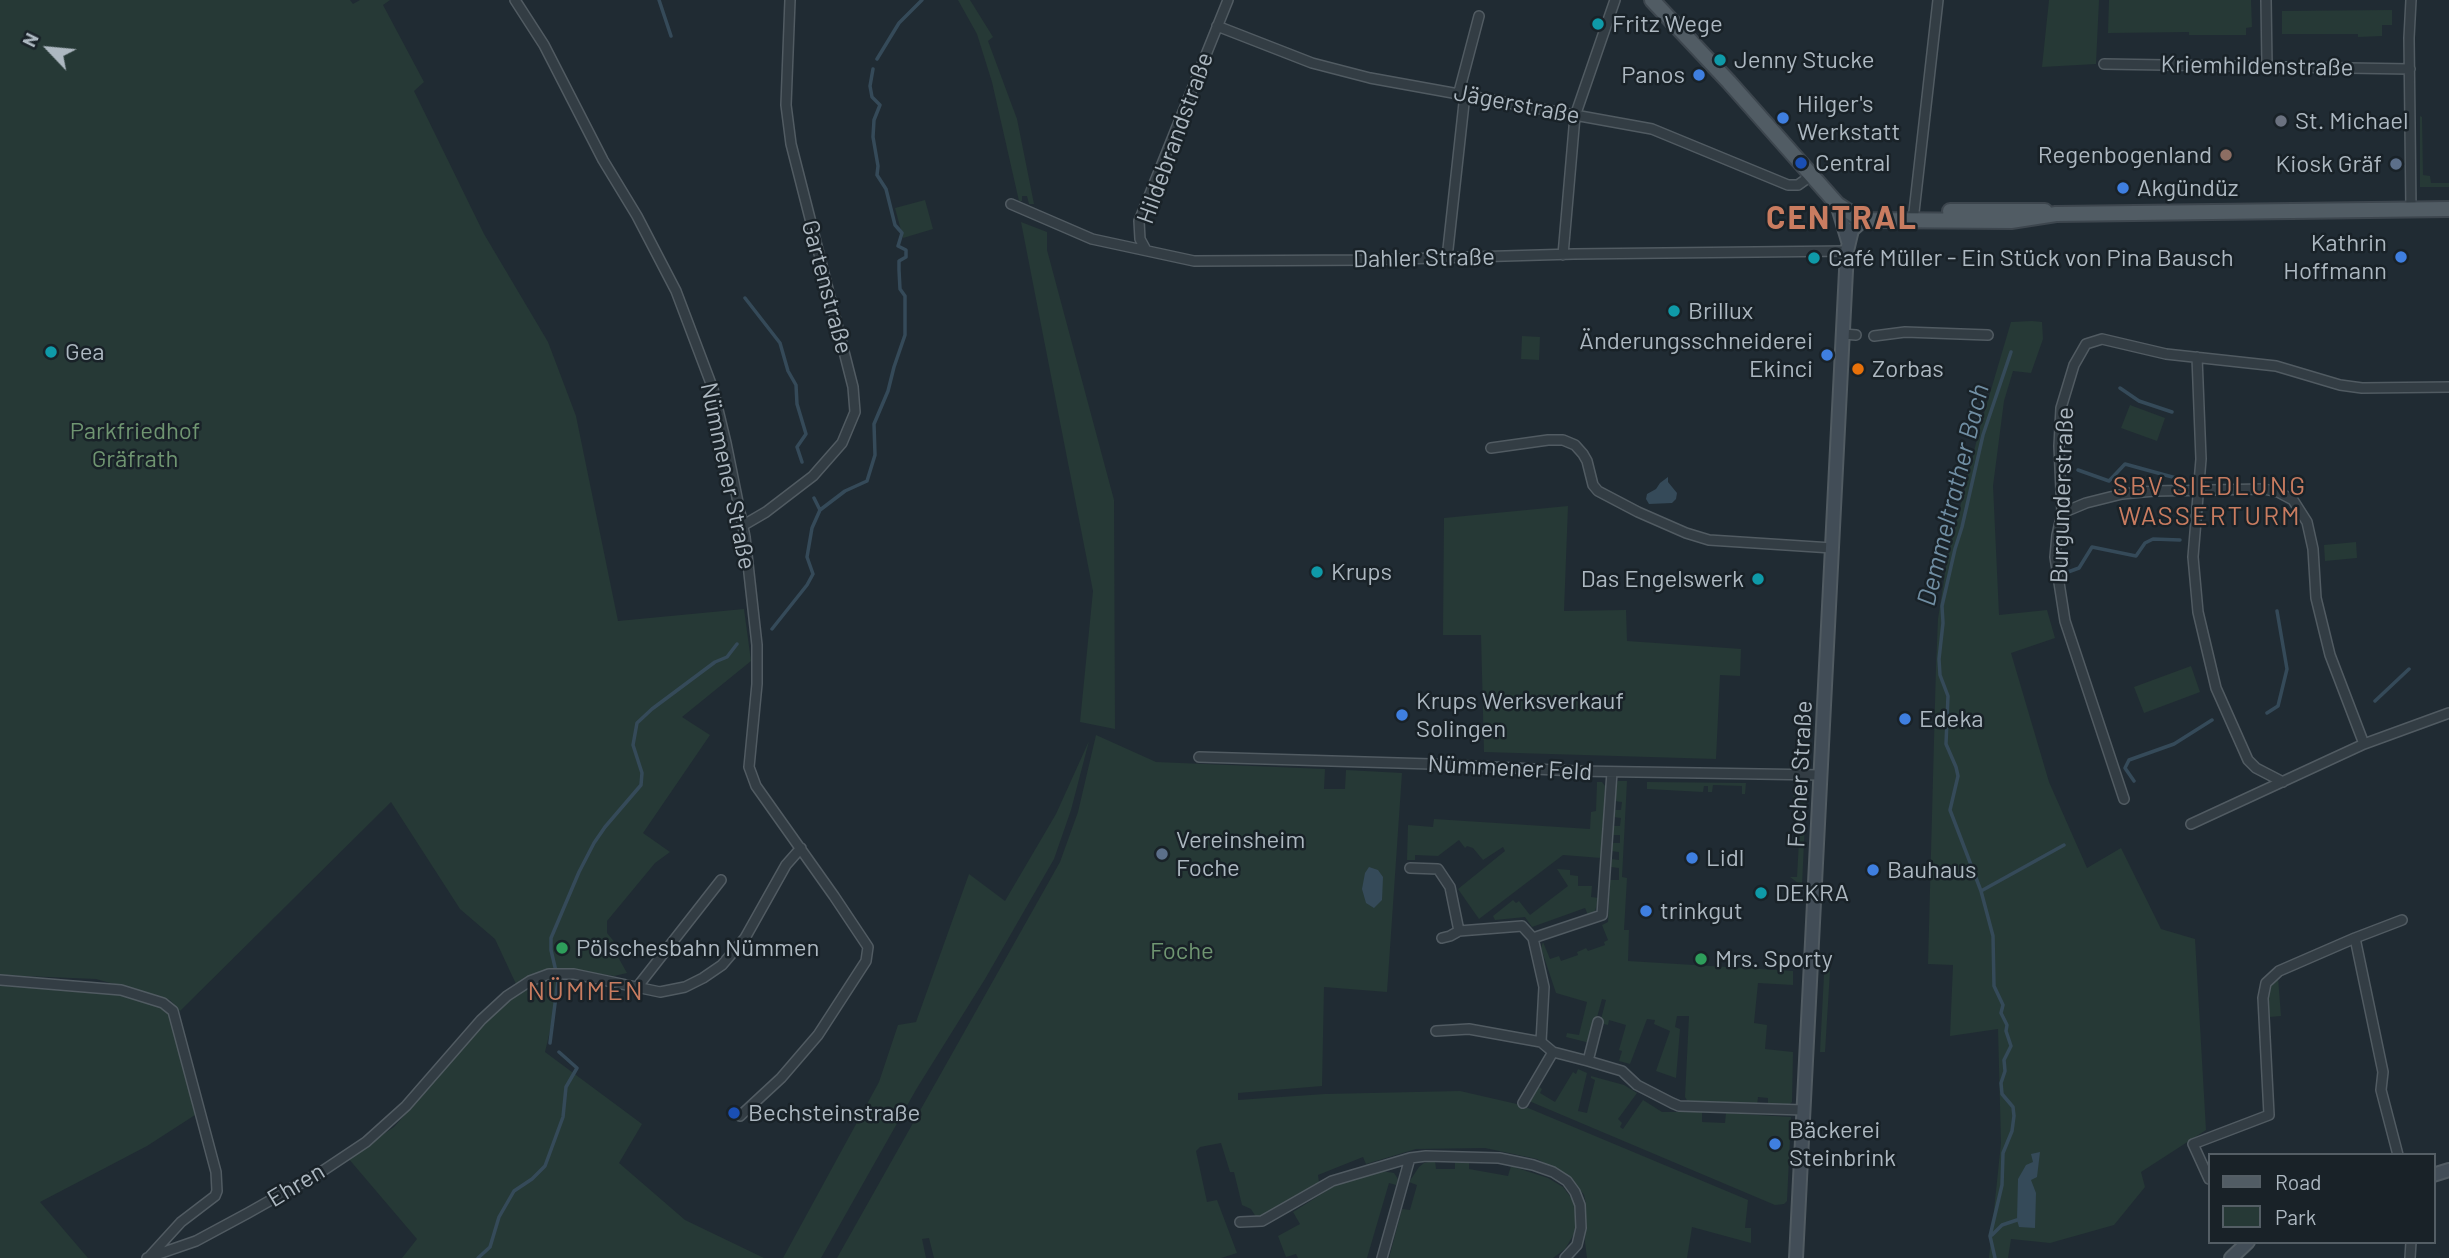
<!DOCTYPE html>
<html>
<head>
<meta charset="utf-8">
<style>
	body { margin:0 }
	#map { position:relative; width:2449px; height:1258px; overflow:hidden; background:#202b33; font-family:Barlow,sans-serif }
	canvas { display:block }
	.legend { position:absolute; left:2208px; top:1153px; width:228px; height:91px; box-sizing:border-box; background:#192228; border:2px solid #545e65; margin:0; padding:9px 12px; list-style:none; font-size:21px; color:#adb8c1 }
	.legend li { display:flex; align-items:center; gap:14px; height:35px }
	.legend b { width:35px; border:2px solid #545e65 }
	.north { position:absolute; left:14px; top:14px; width:70px; height:70px; -webkit-text-stroke:5px #192228; paint-order:stroke; rotate:296deg; font-size:19px; font-weight:700; line-height:28px; text-align:center; color:#adb8c1 }
	.north::after { content:''; display:block; margin:auto; width:24px; height:32px; background:#adb8c1; clip-path:polygon(50% 0,100% 100%,50% 72%,0 100%) }
</style>
</head>
<body>
<div id="map">
<canvas width="2449" height="1258"></canvas>
<ul class="legend">
<li><b style="height:9px;background:#515c64"></b>Road</li>
<li><b style="height:19px;background:#263936"></b>Park</li>
</ul>
<div class="north">N</div>
</div>
<script>
const ctx = document.querySelector('canvas').getContext('2d');
ctx.lineJoin = 'round';
function fillPath(path, color) {
  ctx.fillStyle = color;
  ctx.fill(path, 'evenodd');
}
function poly(rows) {
  const path = new Path2D();
  for (const r of rows) {
    path.moveTo(r[0], r[1]);
    for (let i = 2; i < r.length; i += 2) path.lineTo(r[i], r[i + 1]);
  }
  return path;
}
function trace(path, color, width, dash) {
  ctx.strokeStyle = color;
  ctx.lineWidth = width;
  ctx.lineCap = dash ? 'butt' : 'round';
  ctx.setLineDash(dash || []);
  ctx.stroke(path);
}
function label(font, color, halo, rows, align = 'center') {
  ctx.font = font + ' Barlow,sans-serif';
  ctx.lineWidth = 5;
  ctx.setLineDash([]);
  ctx.textBaseline = 'middle';
  ctx.strokeStyle = halo;
  ctx.fillStyle = color;
  for (const [text, x, y, turn = 0] of rows) {
    ctx.save();
    ctx.translate(x, y);
    ctx.rotate((+turn || 0) * Math.PI / 180);
    ctx.textAlign = isNaN(turn) ? turn : align;
    if (halo) ctx.strokeText(text, 0, 0);
    ctx.fillText(text, 0, 0);
    ctx.restore();
  }
}
fillPath(poly([
	[0,0,350,0,353,4,360,0,390,0,383,5,424,82,414,91,484,234,548,342,576,416,618,621,744,609,751,661,682,717,710,735,643,833,670,852,655,863,607,921,607,933,616,944,613,948,627,973,614,976,579,971,551,970,534,974,516,984,495,939,460,909,391,802,180,1011,170,1000,96,979,0,975],
	[958,0,970,0,993,37,988,41,1017,119,1034,204,1029,204,1027,196,1022,196,1022,201,1019,201,992,82,977,34],
	[2049,0,2099,0,2096,64,2042,67],
	[2109,0,2251,0,2252,27,2246,28,2246,35,2189,35,2189,32,2108,33],
	[2392,10,2392,25,2382,25,2382,36,2358,37,2358,34,2282,34,2282,11],
	[2420,116,2422,117,2423,175,2430,176,2431,183,2449,183,2449,187,2420,187],
	[925,200,933,229,903,238,895,208],
	[1021,222,1047,232,1047,250,1114,500,1115,729,1080,722,1093,591],
	[2032,321,2042,322,2043,339,2031,373,2013,371,2004,401,1993,486,1999,615,2047,610,2055,638,2011,653,2049,782,2087,868,2121,848,2161,929,2195,939,2206,1130,2141,1172,2145,1187,2114,1225,2050,1243,2011,1239,2008,1258,1989,1258,2001,1143,1998,1029,1950,1036,1953,965,1928,964,1936,666,1938,619,1947,560,1980,427,2011,322],
	[1522,336,1540,337,1539,360,1521,359],
	[2130,405,2165,418,2157,441,2121,428],
	[1568,506,1564,611,1626,610,1627,641,1741,649,1740,676,1720,675,1716,759,1484,752,1481,635,1443,635,1444,518],
	[2356,542,2357,558,2325,561,2324,545],
	[2191,666,2200,692,2144,713,2134,687],
	[1096,735,1156,762,1325,769,1324,789,1345,789,1346,770,1402,773,1387,992,1324,987,1322,1086,1238,1093,1238,1100,1325,1094,1460,1091,1521,1105,1748,1200,1745,1228,1751,1228,1751,1243,1692,1227,1687,1258,1587,1258,1585,1242,1586,1204,1584,1195,1572,1178,1537,1159,1485,1148,1416,1149,1366,1164,1363,1157,1318,1175,1319,1182,1261,1216,1256,1217,1251,1209,1242,1205,1234,1172,1230,1172,1221,1143,1200,1147,1196,1151,1207,1202,1217,1200,1237,1253,1221,1258,934,1258,929,1238,922,1239,926,1258,837,1258,1060,862,1078,812],
	[1089,741,1071,810,1054,859,985,979,917,1088,821,1258,783,1258,879,1082,898,1025,916,1022,969,874,1005,901,1056,814],
	[1618,781,1627,781,1622,877,1627,878,1624,930,1629,930,1628,961,1793,971,1793,985,1758,983,1754,1023,1767,1025,1765,1049,1793,1052,1792,1102,1788,1106,1768,1106,1768,1098,1758,1097,1757,1105,1688,1102,1685,1097,1689,1016,1677,1016,1675,1027,1680,1029,1676,1078,1656,1071,1670,1031,1654,1024,1655,1020,1647,1019,1630,1064,1619,1061,1622,1051,1619,1050,1626,1025,1609,1020,1608,1025,1600,1023,1606,1000,1602,999,1590,1043,1566,1037,1567,1033,1579,1035,1587,1002,1556,993,1541,948,1543,942,1550,959,1559,956,1561,961,1578,955,1577,952,1582,950,1586,948,1588,951,1605,945,1604,942,1608,940,1602,925,1608,922,1610,880,1619,880,1619,868,1611,867,1611,859,1619,860,1619,852,1611,851,1612,843,1620,843,1620,835,1613,835,1613,826,1620,826,1621,818,1613,817,1614,810,1621,810,1622,802,1614,801,1615,786],
	[1597,782,1602,782,1605,786,1601,858,1563,855,1479,919,1458,889,1505,851,1503,847,1483,860,1473,848,1467,846,1465,848,1459,840,1438,856,1415,855,1415,860,1407,860,1408,825,1433,827,1434,819,1590,829,1591,812,1596,811],
	[1647,782,1746,783,1745,794,1742,794,1742,786,1713,785,1712,792,1708,792,1708,786,1704,786,1703,792,1647,789],
	[1794,786,1806,798,1802,886,1790,877,1797,877,1801,805,1793,804],
	[1557,869,1570,870,1570,875,1578,876,1578,886,1592,886,1591,897,1599,898,1595,911,1588,915,1585,908,1532,927,1525,917,1495,920,1493,916,1513,900,1516,903,1519,901,1530,915,1568,886],
	[1825,955,1831,955,1825,1052,1820,1052],
	[2278,977,2281,1016,2269,1017,2268,992,2272,983],
	[553,979,562,980,545,1052,642,1124,619,1163,685,1220,764,1258,402,1258,417,1239,348,1158,394,1127,493,1014,529,986],
	[0,983,91,990,127,996,159,1005,170,1015,195,1115,147,1146,40,1202,88,1258,0,1258],
	[1578,1069,1587,1073,1578,1111,1587,1113,1595,1080,1591,1078,1591,1076,1624,1085,1637,1093,1618,1119,1622,1123,1620,1127,1623,1129,1643,1100,1662,1112,1702,1112,1702,1122,1725,1123,1726,1113,1791,1117,1787,1201,1784,1204,1775,1205,1529,1101,1538,1086,1542,1089,1540,1093,1555,1102,1573,1072,1576,1074],
	[1469,1160,1469,1169,1508,1176,1511,1166,1548,1178,1563,1187,1575,1203,1578,1214,1574,1234,1565,1249,1553,1258,1389,1258,1402,1209,1410,1210,1417,1185,1409,1182,1419,1167,1424,1163,1435,1161,1436,1169,1455,1169,1455,1161],
	[1382,1171,1394,1173,1398,1179,1396,1185,1389,1183,1367,1258,1298,1258,1296,1254,1286,1257,1278,1236,1300,1224,1293,1212,1339,1183]
]), '#263936');
fillPath(poly([
	[1668,477,1668,482,1677,493,1676,499,1672,503,1649,504,1646,499,1647,494,1656,489,1660,483],
	[1369,867,1378,870,1383,877,1382,900,1374,908,1366,903,1362,889,1365,873],
	[2040,1152,2037,1177,2031,1180,2036,1193,2035,1228,2019,1227,2017,1220,2018,1179,2026,1165,2033,1162,2031,1154]
]), '#354a59');
trace(poly([
	[659,0,671,36],
	[877,59,899,23,922,0],
	[745,298,780,343,788,371,796,385,797,404,806,434,797,447,802,462],
	[2120,388,2139,401,2172,412],
	[2078,470,2109,481,2125,464,2176,478],
	[820,510,845,491,867,481,875,455,874,424,888,391,894,367,905,335,905,296,900,289,899,270,899,261,906,257,906,250,898,246,902,233,895,225,886,189,877,175,878,166,873,137,874,120,880,105,872,97,870,86,873,69],
	[2068,572,2079,568,2092,547,2136,556,2145,543,2153,539,2180,540],
	[772,629,807,585,813,574,807,557,812,528,820,510,814,498],
	[2375,701,2409,669],
	[2267,713,2278,706,2287,669,2277,611],
	[2134,781,2125,768,2129,760,2174,744,2212,720],
	[1981,891,2064,845],
	[550,1043,558,980,551,950,551,938,579,872,594,843,605,827,641,785,642,773,633,745,637,723,652,709,715,662,727,657,737,644],
	[1992,1235,2002,1225,2017,1220],
	[478,1258,490,1247,499,1217,514,1191,532,1179,545,1166,563,1117,566,1087,577,1068,559,1052],
	[1995,1258,1990,1236,2002,1185,2003,1153,2012,1131,2014,1116,2013,1107,2002,1094,2001,1083,2005,1071,2004,1060,2011,1046,2006,1031,2007,1025,2001,1013,2003,1005,1994,986,1993,936,1981,891,1950,810,1958,776,1956,767,1946,744,1948,696,1940,675,1939,659,1943,623,1942,606,1955,549,1962,527,1983,435,2011,352]
]), '#354a59', 3.5);
const street = poly([
	[515,0,544,45,603,160,637,216,676,291,713,389,726,443,745,537,757,645,757,684,749,767,756,786,834,896,868,947,866,961,818,1035,781,1078,740,1116],
	[2266,0,2267,65],
	[1217,26,1312,63,1370,78,1652,129,1788,185,1798,185,1812,175],
	[2104,64,2410,69],
	[1459,92,1479,16],
	[1011,204,1092,239,1194,261,1367,260,1574,254,1847,251],
	[2411,209,2409,38,2411,0],
	[1914,212,1938,0],
	[1146,250,1140,239,1139,221,1228,0],
	[1563,255,1575,116,1615,0],
	[1447,258,1465,94],
	[1843,334,1856,335],
	[1874,336,1905,332,1988,335],
	[2197,357,2201,459,2193,557,2198,612,2216,688,2248,760,2256,768,2283,782],
	[1491,448,1548,440,1563,440,1575,445,1583,454,1587,461,1593,485,1598,491,1638,512,1686,533,1709,540,1832,548],
	[2062,513,2086,503,2122,494,2154,491,2264,489,2278,492,2293,500,2307,522,2313,549,2316,598,2330,655,2364,744],
	[742,526,766,512,813,476,842,443,855,412,853,387,791,144,786,105,790,0],
	[1199,757,1431,764,1576,771,1821,775],
	[2124,799,2065,621,2055,557,2057,535,2062,513,2059,446,2061,408,2074,365,2086,344,2102,339,2166,354,2276,366,2340,385,2362,388,2449,387],
	[2191,824,2364,744,2449,713],
	[1410,868,1438,869,1450,887,1459,931,1522,926,1533,938,1602,915,1612,772],
	[1442,938,1450,936,1459,931],
	[1533,938,1544,987,1541,1042],
	[2355,938,2402,920],
	[0,980,121,990,163,1003,173,1011,216,1172,217,1191,215,1196,181,1222,150,1256],
	[638,986,721,880],
	[1598,1022,1588,1061,1622,1071,1637,1085,1672,1103,1679,1106,1803,1110],
	[1436,1031,1469,1029,1541,1042,1553,1052,1588,1061],
	[1523,1103,1553,1052],
	[2209,1179,2193,1144,2269,1115,2263,998,2266,983,2279,971,2355,938,2383,1072,2381,1090,2398,1155],
	[1240,1222,1262,1221,1332,1181,1410,1158,1426,1156,1499,1158,1533,1165,1553,1172,1567,1181,1575,1192,1580,1205,1581,1228,1577,1245,1565,1258],
	[147,1258,196,1241,248,1213,324,1170,366,1142,406,1106,481,1020,507,996,530,981,549,974,574,974,660,992,685,987,703,978,722,965,745,938,786,865,801,848],
	[1382,1258,1410,1158],
	[2410,1258,2411,1242]
]);
const secondary = poly([
	[1837,204,1848,241],
	[2433,1175,2449,1170],
	[1796,1258,1847,251,1852,230,1864,219],
	[2231,1258,2248,1242]
]);
const primary = poly([
	[1652,0,1729,82,1837,204,1857,217,1870,220,2011,221,2056,214,2449,209],
	[1950,211,2045,211]
]);
trace(street, '#515b62', 12);
trace(secondary, '#515b62', 16);
trace(primary, '#3d464e', 18);
trace(street, '#333d44', 9);
trace(secondary, '#424d57', 12);
trace(primary, '#515c64', 14);
for (const [x, y, r, color] of [
	[1598,24,7,"#0f9aa8"],
	[1720,60,7,"#0f9aa8"],
	[1699,75,7,"#3f7fe0"],
	[1783,118,7,"#3f7fe0"],
	[2281,121,7,"#6b7280"],
	[2226,155,7,"#8d6e63"],
	[1801,163,7,"#1a4fb4"],
	[2396,164,7,"#5c6f8a"],
	[2123,188,7,"#3f7fe0"],
	[2401,257,7,"#3f7fe0"],
	[1814,258,7,"#0f9aa8"],
	[1674,311,7,"#0f9aa8"],
	[51,352,7,"#0f9aa8"],
	[1827,355,7,"#3f7fe0"],
	[1858,369,7,"#e8710a"],
	[1317,572,7,"#0f9aa8"],
	[1758,579,7,"#0f9aa8"],
	[1402,715,7,"#3f7fe0"],
	[1905,719,7,"#3f7fe0"],
	[1162,854,7,"#5c6f8a"],
	[1692,858,7,"#3f7fe0"],
	[1873,870,7,"#3f7fe0"],
	[1761,893,7,"#0f9aa8"],
	[1646,911,7,"#3f7fe0"],
	[562,948,7,"#2e9e5b"],
	[1701,959,7,"#2e9e5b"],
	[734,1113,7,"#1a4fb4"],
	[1775,1144,7,"#3f7fe0"]
]) {
  const dot = new Path2D();
  dot.arc(x, y, r, 0, 2 * Math.PI);
  ctx.fillStyle = color;
  ctx.fill(dot);
  trace(dot, '#192228', 2.5);
}
label('24px', '#adb8c1', '#192228', [
	["Fritz Wege",1612,24],
	["Jenny Stucke",1734,60],
	["Panos",1685,75,"right"],
	["Hilger's",1797,104],
	["Werkstatt",1797,132],
	["St. Michael",2295,121],
	["Regenbogenland",2212,155,"right"],
	["Central",1815,163],
	["Kiosk Gräf",2382,164,"right"],
	["Akgündüz",2137,188],
	["Kathrin",2387,243,"right"],
	["Hoffmann",2387,271,"right"],
	["Café Müller - Ein Stück von Pina Bausch",1828,258],
	["Brillux",1688,311],
	["Änderungsschneiderei",1813,341,"right"],
	["Ekinci",1813,369,"right"],
	["Gea",65,352],
	["Zorbas",1872,369],
	["Krups",1331,572],
	["Das Engelswerk",1744,579,"right"],
	["Krups Werksverkauf",1416,701],
	["Solingen",1416,729],
	["Edeka",1919,719],
	["Vereinsheim",1176,840],
	["Foche",1176,868],
	["Lidl",1706,858],
	["Bauhaus",1887,870],
	["DEKRA",1775,893],
	["trinkgut",1660,911],
	["Pölschesbahn Nümmen",576,948],
	["Mrs. Sporty",1715,959],
	["Bechsteinstraße",748,1113],
	["Bäckerei",1789,1130],
	["Steinbrink",1789,1158]
], 'left');
label('24px', '#adb8c1', '#192228', [
	["Kriemhildenstraße",2257,66,1],
	["Jägerstraße",1517,104,11],
	["Hildebrandstraße",1175,138,-70],
	["Dahler Straße",1424,258,-1],
	["Gartenstraße",827,287,75],
	["Nümmener Straße",728,476,78],
	["Burgunderstraße",2062,495,-88],
	["Nümmener Feld",1510,768,3],
	["Focher Straße",1800,774,-87],
	["Ehren",296,1185,-31]
]);
label('24px', '#6f9571', '#192228', [
	["Parkfriedhof",135,431],
	["Gräfrath",135,459],
	["Foche",1182,951]
]);
ctx.letterSpacing = '2px';
label('26px', '#c97c60', '#192228', [
	["SBV SIEDLUNG",2210,486],
	["WASSERTURM",2210,516],
	["NÜMMEN",586,991]
]);
ctx.letterSpacing = '0px';
label('italic 26px', '#708ea3', '#192228', [
	["Demmeltrather Bach",1953,495,-76]
]);
ctx.letterSpacing = '2px';
label('bold 32px', '#c97c60', '#192228', [
	["CENTRAL",1842,218]
]);
ctx.letterSpacing = '0px';
</script>
</body>
</html>
